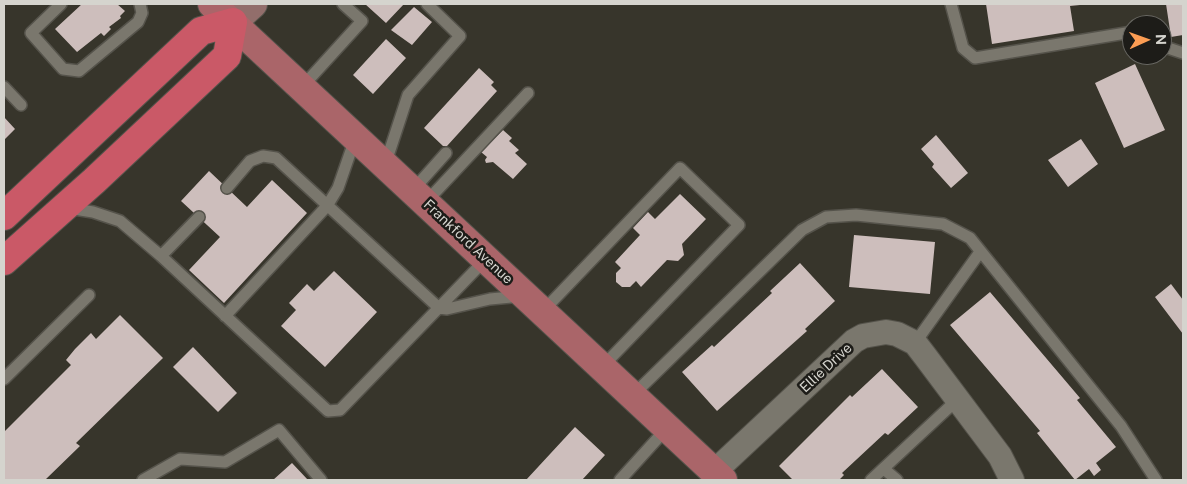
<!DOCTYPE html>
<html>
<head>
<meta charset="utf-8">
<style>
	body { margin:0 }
	#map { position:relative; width:1187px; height:484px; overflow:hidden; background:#37352b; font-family:"Public Sans",sans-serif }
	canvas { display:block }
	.frame { position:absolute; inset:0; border:5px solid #d5d4ce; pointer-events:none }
	.north { position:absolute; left:1122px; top:15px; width:50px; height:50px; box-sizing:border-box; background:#1d1c18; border:1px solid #676661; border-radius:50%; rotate:88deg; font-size:14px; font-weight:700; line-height:20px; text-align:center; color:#d5d4ce }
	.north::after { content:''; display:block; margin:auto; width:18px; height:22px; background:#fc9d53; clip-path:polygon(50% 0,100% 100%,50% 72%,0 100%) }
</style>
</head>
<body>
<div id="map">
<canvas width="1187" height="484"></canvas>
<div class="frame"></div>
<div class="north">N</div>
</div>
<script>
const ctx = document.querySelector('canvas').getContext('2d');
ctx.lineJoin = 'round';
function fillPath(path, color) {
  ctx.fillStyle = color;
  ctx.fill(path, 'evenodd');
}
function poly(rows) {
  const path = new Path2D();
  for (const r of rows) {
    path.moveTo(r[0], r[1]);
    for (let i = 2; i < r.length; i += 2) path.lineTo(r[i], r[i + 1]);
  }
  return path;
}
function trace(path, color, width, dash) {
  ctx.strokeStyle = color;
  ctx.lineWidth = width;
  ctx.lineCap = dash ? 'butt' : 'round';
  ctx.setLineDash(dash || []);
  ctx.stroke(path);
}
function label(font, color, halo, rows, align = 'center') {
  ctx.font = font + ' "Public Sans",sans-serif';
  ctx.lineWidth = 5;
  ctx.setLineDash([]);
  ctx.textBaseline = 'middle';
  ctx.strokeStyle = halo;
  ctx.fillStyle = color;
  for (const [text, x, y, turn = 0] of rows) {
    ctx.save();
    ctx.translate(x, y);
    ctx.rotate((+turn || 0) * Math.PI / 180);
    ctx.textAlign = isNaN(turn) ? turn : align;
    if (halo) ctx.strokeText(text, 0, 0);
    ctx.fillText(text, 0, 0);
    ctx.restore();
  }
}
fillPath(poly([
	[82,4,117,4,125,11,120,16,121,18,109,27,111,29,104,36,101,33,77,52,55,29],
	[365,4,404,4,386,23],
	[986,4,1080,4,1080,5,1070,6,1074,31,992,44],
	[1166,4,1183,4,1183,35,1171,37],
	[414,7,432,22,412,45,391,30],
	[386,39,406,58,373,94,353,75],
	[1135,64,1165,130,1124,148,1095,83],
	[479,68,494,82,491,85,497,91,447,146,443,146,424,128],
	[4,117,15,129,4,140],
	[503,130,512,138,509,141,519,150,515,153,527,164,513,179,493,162,486,163,485,160,487,157,481,152],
	[936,135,968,173,951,188,932,167,934,164,921,149],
	[1081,139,1098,164,1068,187,1048,160],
	[209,171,247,207,272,180,307,213,224,303,189,270,220,237,181,201],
	[680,194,706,219,682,244,684,255,678,261,667,260,641,287,636,281,630,287,622,287,616,282,616,273,621,268,615,262,640,235,633,228,648,212,655,219],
	[854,235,935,242,930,294,849,287],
	[800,263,835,301,805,329,807,331,717,411,682,372,712,345,714,347,772,293,770,291],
	[334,271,377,312,325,367,281,326,296,310,289,303,307,284,314,291],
	[1171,284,1183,300,1183,334,1155,297],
	[990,292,1080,398,1077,400,1116,447,1096,463,1101,470,1094,476,1089,469,1075,480,1037,433,1040,431,950,325],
	[120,315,163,358,76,443,80,446,45,480,4,480,4,432,71,365,66,360,75,349,91,333,96,339],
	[193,347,237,393,218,412,173,367],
	[882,369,918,407,888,435,885,433,842,473,844,475,839,480,793,480,779,466,850,395,852,397],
	[575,427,605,455,582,480,526,480],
	[292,463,308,480,273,480]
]), '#cdbebc');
const lane = poly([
	[61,4,31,33,63,69,79,71,138,22,142,13,140,4],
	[951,4,963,48,975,58,1132,32],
	[1162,46,1183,53],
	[4,87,21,105],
	[302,87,362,21,343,4],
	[385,165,408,95,460,36,427,4],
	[227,188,250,161,263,156,276,158,439,308,447,309,490,299,522,296],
	[413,190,446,153],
	[426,202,528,93],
	[68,208,93,212,120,221,161,256],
	[199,217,161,256,328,411,340,410,486,259],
	[543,311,680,168,739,225,602,367],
	[225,316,327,206,338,188,355,139],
	[915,343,980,252],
	[4,379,89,295],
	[632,396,802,230,826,217,856,215,943,224,970,238,1121,426,1156,480],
	[884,469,897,480],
	[143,480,180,459,225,462,279,430,321,480],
	[620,480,667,428],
	[871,480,958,399]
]);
const street = poly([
	[714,472,854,341,863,336,886,332,897,334,915,343,925,356,1000,456,1012,480]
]);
const secondary = poly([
	[233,22,253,4]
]);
const primary = poly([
	[212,4,723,480]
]);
const highway = poly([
	[4,216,201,31,233,22,227,56,94,181,4,261]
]);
trace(lane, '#55534b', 14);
trace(street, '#55534b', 26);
trace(secondary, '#55534b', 30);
trace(primary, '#55534b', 30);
trace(highway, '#55534b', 30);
trace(lane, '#7a776d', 11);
trace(street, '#7a776d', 24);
trace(secondary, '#926e6b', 28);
trace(primary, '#aa6569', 28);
trace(highway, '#ca5967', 28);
label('14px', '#d5d4ce', '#1d1c18', [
	["Frankford Avenue",468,242,43],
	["Ellie Drive",826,368,-43]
]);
</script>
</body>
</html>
